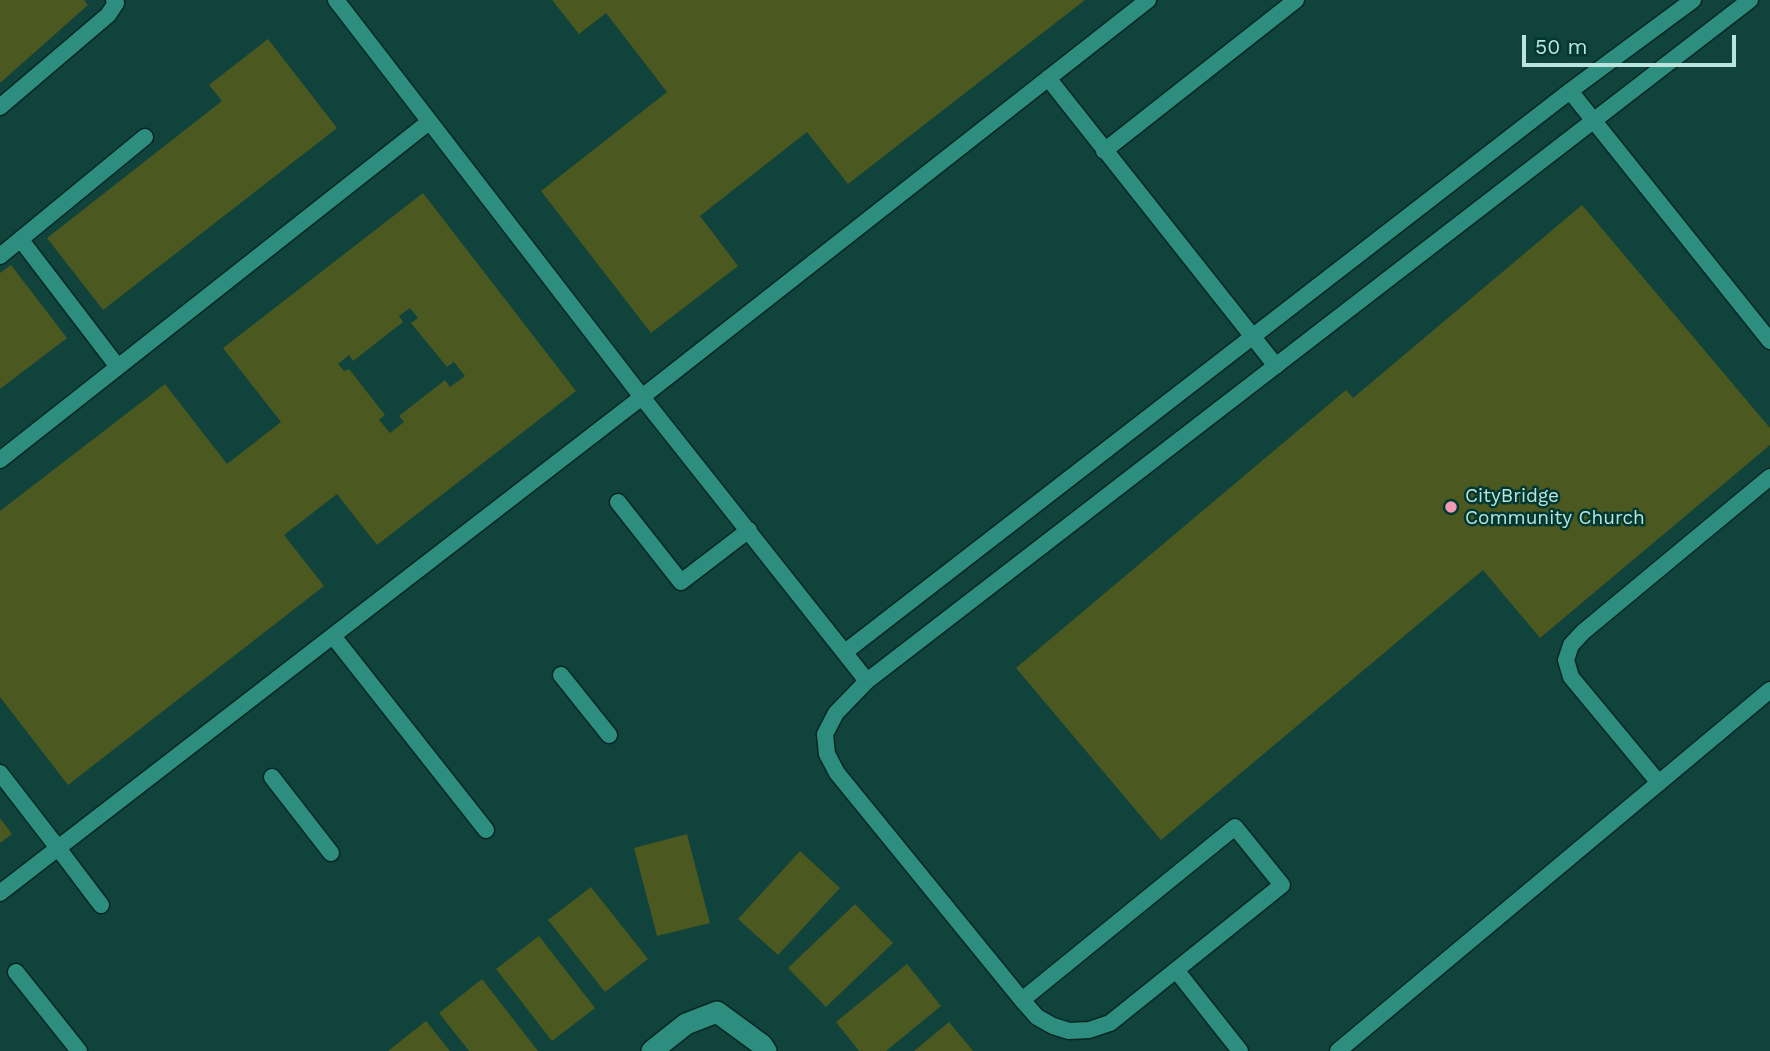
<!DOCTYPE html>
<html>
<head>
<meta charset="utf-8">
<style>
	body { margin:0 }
	#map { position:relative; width:1770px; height:1051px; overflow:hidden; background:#10433b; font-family:"Work Sans",sans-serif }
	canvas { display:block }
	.scale { position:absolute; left:1522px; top:35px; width:214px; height:32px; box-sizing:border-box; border:4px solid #bbe5dc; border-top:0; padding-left:9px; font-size:21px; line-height:24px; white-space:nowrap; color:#bbe5dc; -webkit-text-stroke:5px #013831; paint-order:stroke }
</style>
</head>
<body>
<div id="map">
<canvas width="1770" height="1051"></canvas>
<div class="scale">50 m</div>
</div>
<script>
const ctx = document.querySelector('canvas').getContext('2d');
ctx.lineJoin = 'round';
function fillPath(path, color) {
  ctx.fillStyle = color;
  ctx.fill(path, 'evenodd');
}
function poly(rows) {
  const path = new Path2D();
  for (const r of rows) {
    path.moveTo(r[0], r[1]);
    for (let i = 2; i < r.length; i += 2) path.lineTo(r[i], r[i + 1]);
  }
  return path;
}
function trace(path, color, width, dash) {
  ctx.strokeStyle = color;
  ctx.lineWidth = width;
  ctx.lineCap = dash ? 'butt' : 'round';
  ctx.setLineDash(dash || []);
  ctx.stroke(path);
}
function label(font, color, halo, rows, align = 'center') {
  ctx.font = font + ' "Work Sans",sans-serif';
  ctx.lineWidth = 5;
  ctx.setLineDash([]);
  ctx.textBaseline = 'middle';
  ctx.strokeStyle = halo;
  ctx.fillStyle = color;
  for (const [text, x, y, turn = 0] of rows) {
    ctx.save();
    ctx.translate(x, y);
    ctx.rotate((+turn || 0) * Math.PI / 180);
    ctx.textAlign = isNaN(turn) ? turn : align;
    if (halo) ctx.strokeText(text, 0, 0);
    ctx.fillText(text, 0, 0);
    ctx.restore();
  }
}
fillPath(poly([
	[0,0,84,0,88,5,0,83],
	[552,0,1085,0,848,184,807,132,700,216,738,266,651,333,541,191,667,92,606,13,579,34],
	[268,39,337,128,103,310,47,238,222,101,209,85],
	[423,193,576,391,377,545,337,494,284,535,324,586,68,785,0,697,0,511,165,384,227,464,281,422,223,348],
	[410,308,418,318,411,323,447,367,454,362,465,376,450,387,445,380,399,416,404,422,390,433,379,420,385,415,349,369,344,371,338,364,349,355,353,361,403,322,399,316],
	[1582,205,1770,428,1770,445,1540,638,1483,570,1161,840,1016,668,1346,390,1353,398],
	[11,265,67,338,0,389,0,273],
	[0,818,12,834,0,843],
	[687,834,710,923,657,936,634,848],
	[800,851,840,888,778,955,738,919],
	[591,887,648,959,605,992,548,920],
	[855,904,893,943,826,1007,788,968],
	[539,936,595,1008,552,1041,496,969],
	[907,964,941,1006,886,1051,859,1051,836,1022],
	[482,979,538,1051,469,1051,439,1013],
	[426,1021,450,1051,388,1051],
	[949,1022,973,1051,914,1051]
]), '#4b5820');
const lane = poly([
	[336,0,642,397,867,681],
	[1048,78,1276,366],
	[1570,91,1770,341],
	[0,107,108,15,116,3,114,0],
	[1104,151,1296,0],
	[21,240,118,367],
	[0,256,145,137],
	[0,460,429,122],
	[618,502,681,582,749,530],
	[333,636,486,830],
	[845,652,1570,91,1693,0],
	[561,675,609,735],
	[0,773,58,848,642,397,1148,0],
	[272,777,331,853],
	[1659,783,1571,677,1566,660,1571,645,1583,632,1770,477],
	[0,893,58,848,101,905],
	[1176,970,1240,1051],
	[16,972,79,1051],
	[1022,1000,1235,827,1282,885,1110,1023,1089,1030,1069,1031,1053,1026,1037,1017,1022,1000,837,773,827,754,825,734,836,713,867,681,1750,0],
	[1338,1051,1770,690]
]);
const street = poly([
	[652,1051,686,1024,717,1012,762,1045,766,1051]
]);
trace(lane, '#092722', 19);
trace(street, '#092722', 24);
trace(lane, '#2d8d7f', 16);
trace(street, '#2d8d7f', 21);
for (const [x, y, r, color] of [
	[1451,507,7,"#f19ab3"]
]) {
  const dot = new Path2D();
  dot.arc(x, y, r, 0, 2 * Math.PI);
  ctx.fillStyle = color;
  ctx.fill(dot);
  trace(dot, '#013831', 2.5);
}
label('19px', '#bbe5dc', '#013831', [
	["CityBridge",1465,496],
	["Community Church",1465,518]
], 'left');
</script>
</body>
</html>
